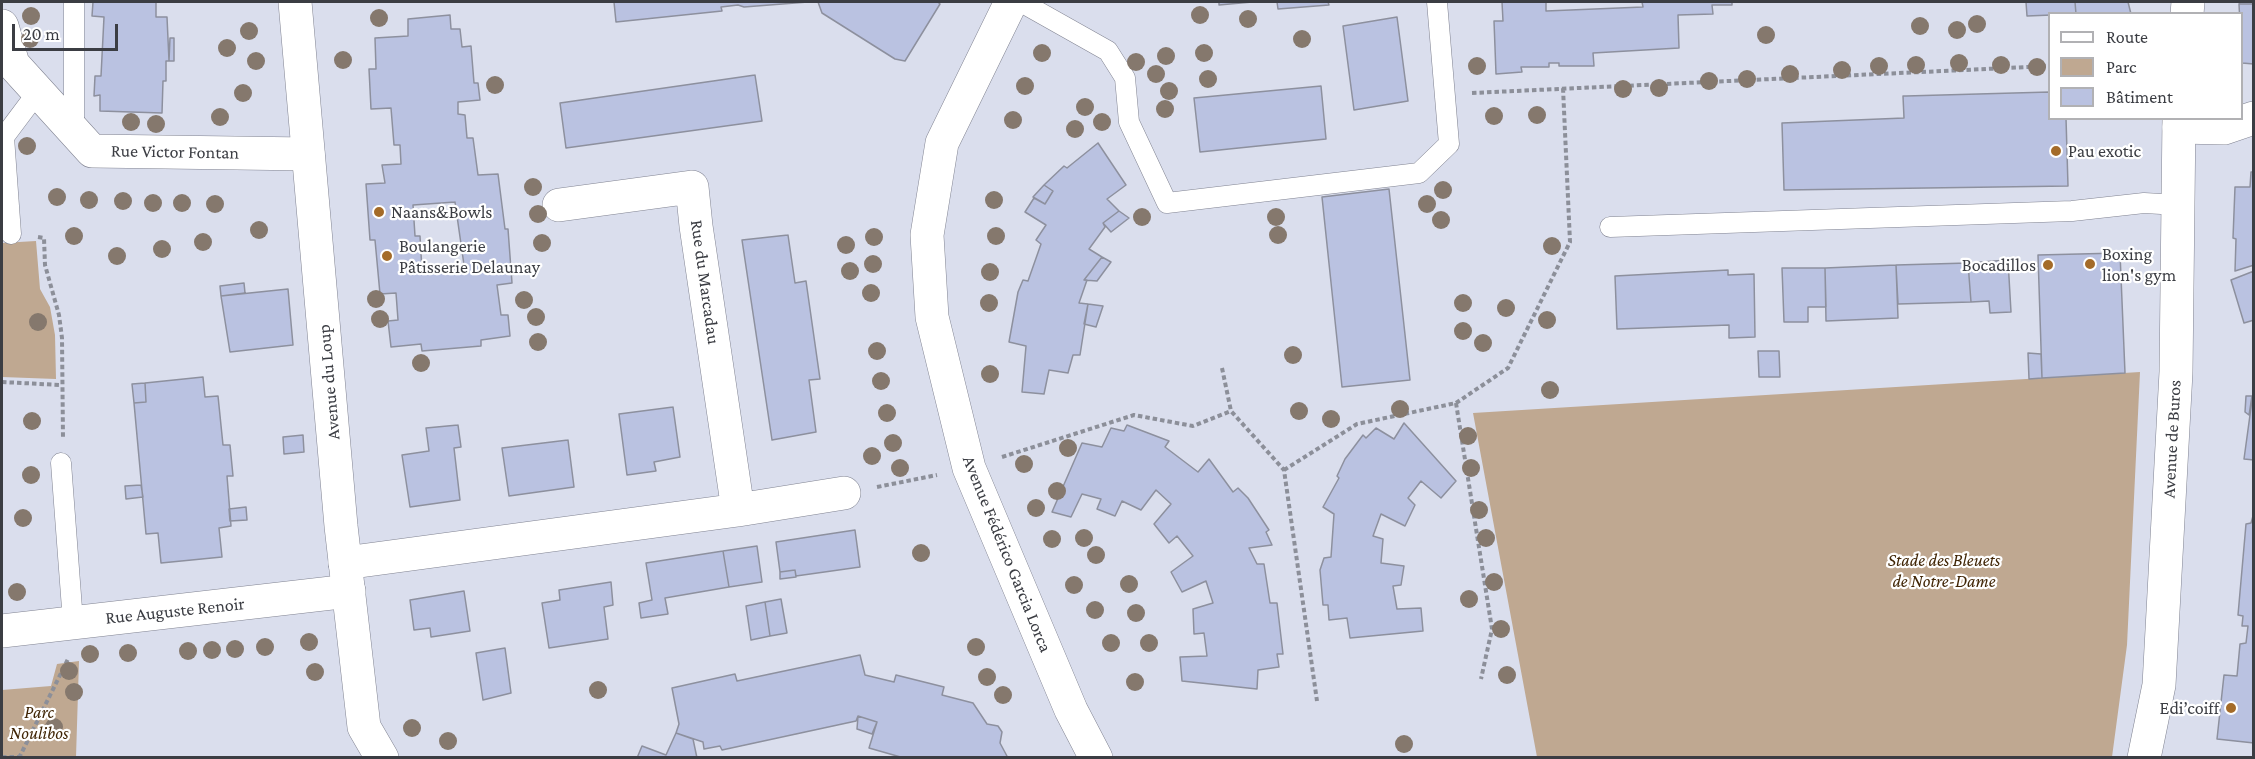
<!DOCTYPE html>
<html>
<head>
<meta charset="utf-8">
<style>
	body { margin:0 }
	#map { position:relative; width:2255px; height:759px; overflow:hidden; background:#dadeed; font-family:"Crimson Pro",serif }
	canvas { display:block }
	.frame { position:absolute; inset:0; border:3px solid #3b3d43; pointer-events:none }
	.legend { position:absolute; left:2048px; top:12px; width:195px; height:108px; box-sizing:border-box; background:#fff; border:2px solid #b1b1b4; margin:0; padding:8px 10px; list-style:none; font-size:18px; color:#3b3d43 }
	.legend li { display:flex; align-items:center; gap:12px; height:30px }
	.legend b { width:30px; border:2px solid #b1b1b4 }
	.scale { position:absolute; left:12px; top:24px; width:106px; height:27px; box-sizing:border-box; border:3px solid #3b3d43; border-top:0; padding-left:8px; font-size:18px; line-height:21px; white-space:nowrap; color:#3b3d43; -webkit-text-stroke:4px #fff; paint-order:stroke }
</style>
</head>
<body>
<div id="map">
<canvas width="2255" height="759"></canvas>
<div class="frame"></div>
<ul class="legend">
<li><b style="height:8px;background:#fff"></b>Route</li>
<li><b style="height:16px;background:#bfa891"></b>Parc</li>
<li><b style="height:16px;background:#bac2e1"></b>Bâtiment</li>
</ul>
<div class="scale">20 m</div>
</div>
<script>
const ctx = document.querySelector('canvas').getContext('2d');
ctx.lineJoin = 'round';
function fillPath(path, color) {
  ctx.fillStyle = color;
  ctx.fill(path, 'evenodd');
}
function poly(rows) {
  const path = new Path2D();
  for (const r of rows) {
    path.moveTo(r[0], r[1]);
    for (let i = 2; i < r.length; i += 2) path.lineTo(r[i], r[i + 1]);
  }
  return path;
}
function trace(path, color, width, dash) {
  ctx.strokeStyle = color;
  ctx.lineWidth = width;
  ctx.lineCap = dash ? 'butt' : 'round';
  ctx.setLineDash(dash || []);
  ctx.stroke(path);
}
function label(font, color, halo, rows, align = 'center') {
  ctx.font = font + ' "Crimson Pro",serif';
  ctx.lineWidth = 4.5;
  ctx.setLineDash([]);
  ctx.textBaseline = 'middle';
  ctx.strokeStyle = halo;
  ctx.fillStyle = color;
  for (const [text, x, y, turn = 0] of rows) {
    ctx.save();
    ctx.translate(x, y);
    ctx.rotate((+turn || 0) * Math.PI / 180);
    ctx.textAlign = isNaN(turn) ? turn : align;
    if (halo) ctx.strokeText(text, 0, 0);
    ctx.fillText(text, 0, 0);
    ctx.restore();
  }
}
fillPath(poly([
	[36,241,40,289,50,307,55,335,56,379,2,377,2,243],
	[2140,372,2127,645,2112,757,1537,757,1473,413],
	[79,661,76,757,2,757,2,690,51,686,57,664]
]), '#bfa891');
const building = poly([
	[93,2,156,2,156,17,167,17,169,61,166,61,166,81,163,81,162,113,100,111,100,95,94,96,95,76,101,76,104,17,92,16,93,2],
	[614,2,808,2,744,7,738,5,721,7,722,11,616,22,614,2],
	[818,2,938,2,940,4,905,61,895,59,822,13,818,2],
	[1219,2,1252,2,1219,5,1219,2],
	[1277,2,1328,2,1329,5,1278,9,1277,2],
	[1502,2,1546,2,1546,11,1643,7,1642,2,1732,2,1732,5,1712,5,1713,14,1678,15,1679,48,1593,53,1594,66,1559,66,1559,63,1549,63,1549,67,1521,67,1522,72,1496,74,1494,21,1503,21,1502,2],
	[2026,2,2075,2,2076,14,2027,16,2026,2],
	[2075,2,2128,2,2131,14,2076,14,2075,2],
	[2240,2,2254,2,2254,4,2239,4,2240,2],
	[2239,4,2254,4,2254,64,2242,63,2239,4],
	[450,15,451,29,460,29,462,47,471,46,474,83,478,83,480,100,458,102,458,114,465,115,467,138,473,138,478,175,498,174,505,229,508,229,512,283,497,285,501,315,508,315,510,336,481,340,481,346,422,351,421,344,391,347,388,321,398,320,396,293,380,294,375,240,370,240,366,184,385,183,382,165,401,164,400,145,394,145,391,108,371,109,369,69,376,69,375,38,408,36,408,19,450,15],
	[455,202,464,265,422,270,420,236,415,236,413,205,455,202],
	[1397,17,1408,101,1354,110,1343,26,1397,17],
	[170,38,174,38,174,61,169,61,170,38],
	[755,75,762,121,566,148,560,103,755,75],
	[1321,86,1326,139,1200,152,1194,98,1321,86],
	[2050,92,2050,118,2066,118,2068,186,1784,190,1782,123,1904,118,1903,96,1906,96,2050,92],
	[1098,143,1126,185,1107,199,1119,211,1103,223,1105,227,1089,249,1102,257,1084,280,1087,280,1079,303,1088,304,1080,355,1073,355,1068,373,1049,370,1044,394,1022,392,1026,346,1009,342,1018,292,1023,280,1028,281,1041,244,1036,240,1046,225,1025,212,1034,198,1045,204,1053,191,1044,185,1064,166,1067,168,1098,143],
	[2251,172,2254,172,2254,265,2235,271,2236,239,2233,238,2235,187,2250,187,2251,172],
	[1044,185,1053,191,1045,204,1033,197,1044,185],
	[1389,189,1410,380,1342,387,1322,197,1389,189],
	[1119,211,1129,218,1111,232,1103,223,1119,211],
	[788,235,795,283,806,281,820,379,809,380,816,432,772,440,742,240,788,235],
	[2120,253,2125,373,2042,378,2038,255,2120,253],
	[1102,257,1111,262,1097,281,1084,280,1102,257],
	[2008,260,2011,312,1990,313,1989,301,1971,302,1968,263,2008,260],
	[1968,263,1971,302,1898,304,1896,265,1968,263],
	[1896,265,1898,318,1826,321,1825,268,1896,265],
	[1782,268,1825,268,1826,307,1808,307,1808,322,1784,322,1782,268],
	[1728,270,1728,275,1754,274,1755,337,1729,338,1729,325,1617,329,1615,276,1728,270],
	[2254,271,2254,320,2244,323,2231,280,2254,271],
	[244,283,245,293,221,296,220,286,244,283],
	[288,289,293,345,230,352,221,296,288,289],
	[1088,304,1103,306,1096,327,1084,324,1088,304],
	[1758,351,1779,351,1780,377,1759,377,1758,351],
	[2028,353,2041,354,2042,378,2029,379,2028,353],
	[203,377,205,397,218,396,223,445,230,445,233,476,227,476,231,526,219,528,222,557,161,563,158,533,146,534,134,403,146,402,145,383,203,377],
	[145,383,146,402,134,403,132,384,145,383],
	[2253,393,2254,393,2254,460,2244,459,2253,393],
	[2246,396,2252,396,2249,415,2245,412,2246,396],
	[673,407,680,457,654,462,656,471,627,475,619,414,673,407],
	[1404,423,1456,481,1441,498,1421,481,1408,498,1415,505,1405,526,1381,514,1373,536,1383,539,1381,563,1404,566,1401,585,1393,586,1397,609,1421,608,1423,631,1350,638,1347,618,1329,620,1328,605,1323,605,1320,570,1324,558,1331,557,1334,514,1323,507,1339,478,1337,476,1345,459,1363,435,1366,438,1376,428,1394,439,1404,423],
	[458,425,461,447,454,448,460,500,410,507,402,455,429,451,426,428,458,425],
	[1127,425,1169,441,1165,447,1198,472,1209,459,1233,492,1238,488,1248,498,1269,530,1266,532,1272,545,1249,548,1257,564,1264,564,1270,603,1277,603,1283,654,1277,654,1279,667,1258,670,1257,689,1182,681,1180,657,1207,656,1204,633,1194,634,1193,609,1213,603,1206,581,1182,592,1171,572,1193,556,1177,536,1169,543,1154,524,1171,504,1156,490,1141,510,1122,501,1115,516,1097,509,1101,499,1082,494,1071,517,1052,512,1082,443,1102,447,1111,428,1124,431,1127,425],
	[303,435,304,452,284,454,283,437,303,435],
	[568,440,574,487,509,496,502,448,568,440],
	[141,485,143,497,126,499,125,486,141,485],
	[246,507,247,520,230,521,229,509,246,507],
	[2253,516,2254,516,2254,743,2217,739,2224,675,2237,676,2240,644,2246,643,2248,626,2242,626,2243,616,2238,615,2246,524,2251,523,2253,516],
	[855,530,860,567,796,576,795,570,780,572,776,542,855,530],
	[757,546,762,582,729,587,723,551,757,546],
	[723,551,729,587,665,598,668,614,641,618,639,603,652,600,646,563,723,551],
	[795,570,796,577,780,579,780,572,795,570],
	[611,582,613,605,604,607,608,639,549,648,542,603,560,600,559,590,611,582],
	[464,591,470,631,431,637,430,628,414,630,410,600,464,591],
	[781,599,787,633,770,636,765,602,781,599],
	[765,602,770,636,751,640,746,606,765,602],
	[505,648,511,693,483,700,476,653,505,648],
	[860,655,865,675,894,682,896,675,944,687,942,695,973,703,987,724,998,726,1002,732,1000,743,1008,758,904,758,869,748,877,722,858,716,856,721,722,750,720,746,704,749,703,742,676,733,679,724,672,688,735,674,737,681,860,655],
	[858,716,877,722,872,734,857,729,858,716],
	[676,733,693,739,697,758,637,758,642,746,666,755,676,733]
]);
fillPath(building, '#bac2e1');
trace(building, '#8d909e', 1.5);
const service = poly([
	[1021,2,1108,51,1125,78,1129,122,1167,203,1419,173,1449,144,1437,2],
	[74,131,74,2],
	[1610,227,2072,211,2144,203,2179,205],
	[11,234,4,137,37,93],
	[61,463,73,622]
]);
const minor = poly([
	[1011,2,942,143,927,235,932,317,969,468,1071,710,1096,758],
	[2,26,13,64,92,151,308,154],
	[2179,127,2224,128,2254,118],
	[738,510,844,493],
	[345,563,738,510,696,226,692,187,559,205],
	[2,631,349,591]
]);
const tertiary = poly([
	[295,2,341,526,364,727,382,758],
	[2187,14,2188,2],
	[2144,758,2159,685,2176,372,2179,118]
]);
trace(service, '#808391', 21);
trace(minor, '#808391', 34);
trace(tertiary, '#808391', 34);
trace(poly([
	[1472,93,2050,66],
	[38,237,44,238,45,265,59,315,62,338,63,438],
	[1222,368,1231,411,1284,470,1317,701],
	[2,382,61,385],
	[1456,403,1492,629,1481,679],
	[1002,457,1134,415,1193,426,1231,411],
	[1284,470,1357,424,1456,403,1508,368,1570,242,1563,88],
	[877,487,937,475],
	[2,757,19,757],
	[19,758,68,659]
]), '#8c8f99', 4, [4.5, 3]);
trace(service, '#fff', 20);
trace(minor, '#fff', 33);
trace(tertiary, '#fff', 33);
ctx.fillStyle = '#85786d';
for (const [x, y] of [
	[1200,15],
	[31,16],
	[379,18],
	[1248,19],
	[1977,24],
	[1920,26],
	[1957,30],
	[249,31],
	[1766,35],
	[30,39],
	[1302,39],
	[227,48],
	[1042,53],
	[1204,53],
	[1166,56],
	[343,60],
	[256,61],
	[1136,62],
	[1959,63],
	[1916,65],
	[2001,65],
	[1477,66],
	[1879,66],
	[2037,67],
	[1842,70],
	[1156,74],
	[1790,74],
	[1208,79],
	[1747,79],
	[1709,81],
	[495,85],
	[1025,86],
	[1659,88],
	[1623,89],
	[1169,91],
	[243,93],
	[1085,107],
	[1165,109],
	[1537,115],
	[1494,116],
	[220,117],
	[1013,120],
	[131,122],
	[1102,122],
	[156,124],
	[1075,129],
	[27,146],
	[533,187],
	[1443,190],
	[57,197],
	[89,200],
	[994,200],
	[123,201],
	[153,203],
	[182,203],
	[215,204],
	[1427,204],
	[538,214],
	[1142,217],
	[1276,217],
	[1441,220],
	[259,230],
	[1278,235],
	[74,236],
	[996,236],
	[874,237],
	[203,242],
	[542,243],
	[846,245],
	[1552,246],
	[162,249],
	[117,256],
	[873,264],
	[850,271],
	[990,272],
	[871,293],
	[376,299],
	[524,300],
	[989,303],
	[1463,303],
	[1506,308],
	[536,317],
	[380,319],
	[1547,320],
	[38,322],
	[1463,331],
	[538,342],
	[1483,343],
	[877,351],
	[1293,355],
	[421,363],
	[990,374],
	[881,381],
	[1550,390],
	[1400,409],
	[1299,411],
	[887,413],
	[1331,419],
	[32,421],
	[1468,436],
	[893,443],
	[1068,448],
	[872,456],
	[1024,464],
	[900,468],
	[1471,468],
	[31,475],
	[1057,491],
	[1036,508],
	[1479,510],
	[23,518],
	[1084,538],
	[1486,538],
	[1052,539],
	[921,553],
	[1096,555],
	[1494,582],
	[1129,584],
	[1074,585],
	[17,592],
	[1469,599],
	[1095,610],
	[1136,613],
	[1501,629],
	[309,642],
	[1111,643],
	[1149,643],
	[265,647],
	[976,647],
	[235,649],
	[212,650],
	[188,651],
	[128,653],
	[90,654],
	[69,671],
	[315,672],
	[1507,675],
	[987,677],
	[1135,682],
	[598,690],
	[74,692],
	[1003,695],
	[54,727],
	[412,728],
	[448,741],
	[1404,744]
]) {
  ctx.beginPath();
  ctx.arc(x, y, 9, 0, 2 * Math.PI);
  ctx.fill();
}
for (const [x, y, r, color] of [
	[2056,151,6,"#a46b29"],
	[379,212,6,"#a46b29"],
	[387,256,6,"#a46b29"],
	[2090,264,6,"#a46b29"],
	[2048,265,6,"#a46b29"],
	[2231,708,6,"#a46b29"]
]) {
  const dot = new Path2D();
  dot.arc(x, y, r, 0, 2 * Math.PI);
  ctx.fillStyle = color;
  ctx.fill(dot);
  trace(dot, '#fff', 2);
}
label('18px', '#3b3d43', '#fff', [
	["Pau exotic",2068,151],
	["Naans&Bowls",391,212],
	["Boulangerie",399,246],
	["Pâtisserie Delaunay",399,267],
	["Boxing",2102,254],
	["lion's gym",2102,275],
	["Bocadillos",2036,265,"right"],
	["Edi’coiff",2219,708,"right"]
], 'left');
label('18px', '#3b3d43', '#fff', [
	["Rue Victor Fontan",175,152,1],
	["Rue du Marcadau",705,282,82],
	["Avenue du Loup",329,382,-95],
	["Avenue de Buros",2172,439,-87],
	["Avenue Fédérico Garcia Lorca",1007,554,68],
	["Rue Auguste Renoir",175,611,-6]
]);
label('italic 18px', '#402505', '#fff', [
	["Stade des Bleuets",1944,560],
	["de Notre-Dame",1944,581],
	["Parc",39,712],
	["Noulibos",39,733]
]);
</script>
</body>
</html>
